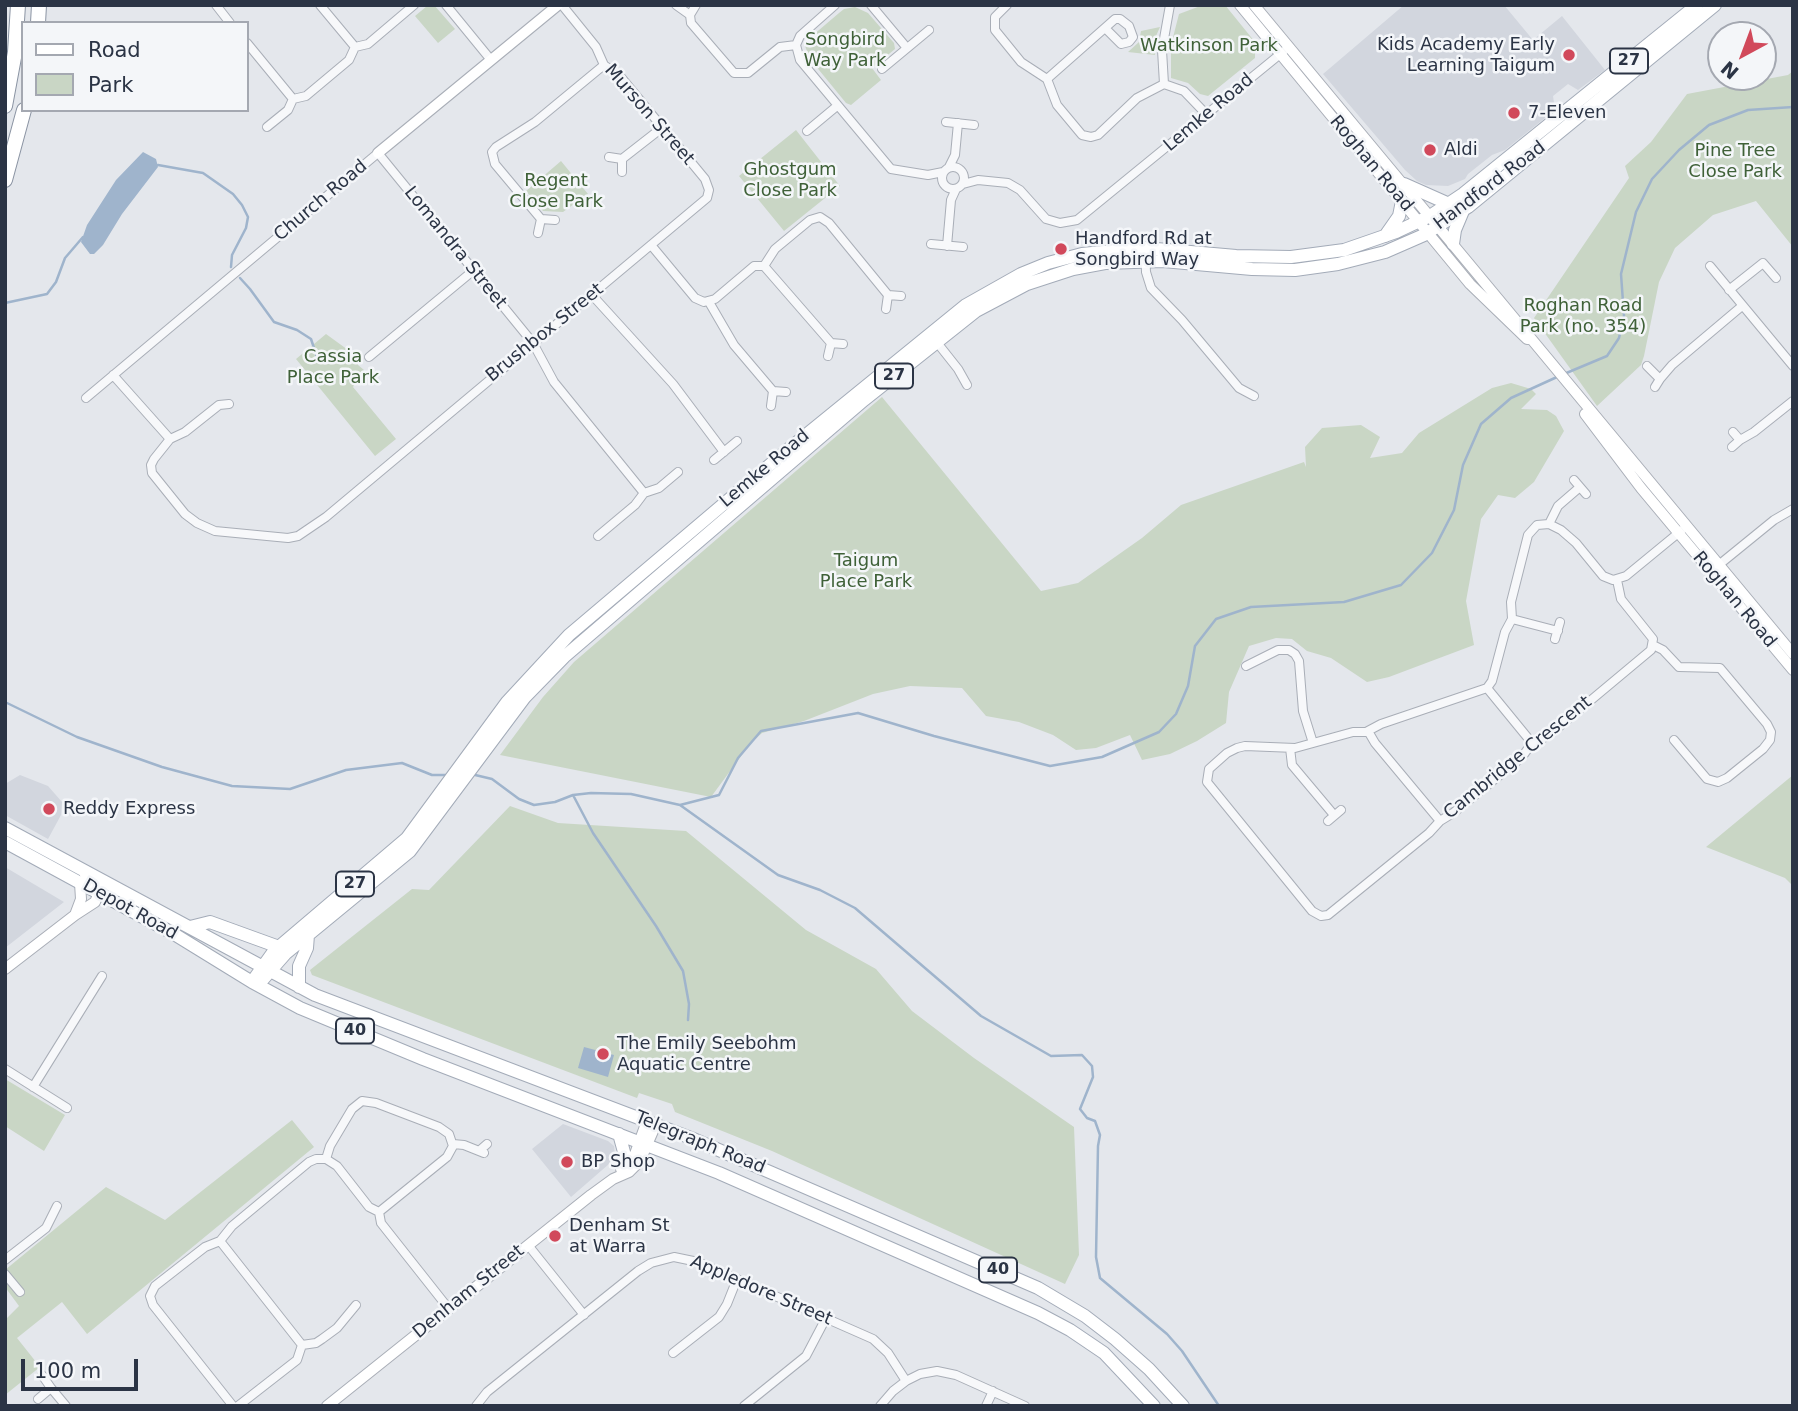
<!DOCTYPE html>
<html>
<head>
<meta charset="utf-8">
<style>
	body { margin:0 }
	#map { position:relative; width:1798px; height:1411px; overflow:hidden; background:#e4e7ec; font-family:"DejaVu Sans",sans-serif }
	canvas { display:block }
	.frame { position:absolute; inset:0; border:7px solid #2b3445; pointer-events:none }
	.legend { position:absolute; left:21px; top:21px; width:228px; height:91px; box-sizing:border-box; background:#f4f6f9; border:2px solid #a4a8b1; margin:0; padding:9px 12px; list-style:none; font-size:21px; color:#2b3445 }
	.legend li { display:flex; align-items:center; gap:14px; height:35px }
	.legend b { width:35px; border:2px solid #a4a8b1 }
	.north { position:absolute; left:1707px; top:21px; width:70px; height:70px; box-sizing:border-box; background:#f4f6f9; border:2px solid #a4a8b1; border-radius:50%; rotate:221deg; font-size:19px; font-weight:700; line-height:28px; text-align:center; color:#2b3445 }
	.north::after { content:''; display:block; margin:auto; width:24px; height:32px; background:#d1495b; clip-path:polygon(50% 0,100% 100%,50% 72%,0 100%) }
	.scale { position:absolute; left:21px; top:1359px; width:117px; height:32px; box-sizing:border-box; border:4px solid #2b3445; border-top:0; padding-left:9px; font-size:21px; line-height:24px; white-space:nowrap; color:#2b3445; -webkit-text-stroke:5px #f4f6f9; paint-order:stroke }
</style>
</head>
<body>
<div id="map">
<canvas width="1798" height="1411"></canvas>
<div class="frame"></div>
<ul class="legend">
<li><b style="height:9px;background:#fff"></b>Road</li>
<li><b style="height:19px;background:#c9d6c5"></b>Park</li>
</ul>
<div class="north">N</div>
<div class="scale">100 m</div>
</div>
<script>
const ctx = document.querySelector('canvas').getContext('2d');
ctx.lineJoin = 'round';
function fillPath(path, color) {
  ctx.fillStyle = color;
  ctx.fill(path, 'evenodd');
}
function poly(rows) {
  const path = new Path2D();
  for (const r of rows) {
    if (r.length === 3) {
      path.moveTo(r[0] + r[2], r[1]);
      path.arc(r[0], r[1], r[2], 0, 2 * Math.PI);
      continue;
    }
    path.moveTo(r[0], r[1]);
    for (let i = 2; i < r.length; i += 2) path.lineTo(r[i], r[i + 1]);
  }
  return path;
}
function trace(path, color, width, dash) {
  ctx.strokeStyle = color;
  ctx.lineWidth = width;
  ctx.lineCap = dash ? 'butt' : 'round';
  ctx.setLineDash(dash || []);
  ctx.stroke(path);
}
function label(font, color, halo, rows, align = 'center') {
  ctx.font = font + ' "DejaVu Sans",sans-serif';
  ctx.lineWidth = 5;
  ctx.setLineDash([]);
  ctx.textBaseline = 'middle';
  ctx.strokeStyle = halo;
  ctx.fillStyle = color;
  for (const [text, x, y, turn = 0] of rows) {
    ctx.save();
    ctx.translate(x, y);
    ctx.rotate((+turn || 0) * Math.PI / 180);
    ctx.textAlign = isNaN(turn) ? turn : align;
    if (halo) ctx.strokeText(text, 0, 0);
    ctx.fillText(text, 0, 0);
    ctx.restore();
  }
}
fillPath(poly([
	[1404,5,1504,5,1533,40,1562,16,1605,70,1578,90,1568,84,1553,96,1555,110,1505,150,1492,155,1468,174,1465,179,1448,186,1426,185,1417,181,1405,170,1323,74],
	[20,775,48,786,62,802,61,815,48,839,5,815,5,784],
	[5,867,64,902,5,948],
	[563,1124,608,1141,614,1146,615,1155,609,1164,571,1197,532,1149]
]), '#d2d6de');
fillPath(poly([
	[434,5,455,29,438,43,415,16,427,6],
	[1203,5,1225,5,1255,42,1255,58,1208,96,1200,94,1188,83,1171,78,1171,45,1179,14],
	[855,7,868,13,894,43,895,49,872,68,881,80,851,105,846,103,810,59,805,46,812,36,839,13,844,9],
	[1160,27,1156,36,1155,55,1128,52,1139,42,1141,31],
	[1793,71,1793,247,1756,201,1713,215,1675,248,1659,282,1644,356,1641,365,1597,406,1534,318,1629,178,1625,166,1651,142,1687,94,1788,75],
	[796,130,840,186,784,231,739,176],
	[561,161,588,194,563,212,543,211,526,191],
	[326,334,355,355,358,365,364,370,353,387,396,439,375,456,296,359],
	[1511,383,1531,389,1536,394,1521,409,1547,410,1556,416,1564,431,1534,482,1515,498,1498,495,1481,519,1466,601,1474,645,1389,677,1367,682,1331,658,1307,651,1292,639,1276,638,1249,646,1229,692,1226,723,1197,741,1170,754,1142,760,1130,735,1096,748,1076,750,1053,735,1019,722,986,716,962,688,910,686,873,694,804,721,762,733,750,744,711,797,500,755,543,697,574,662,882,397,1041,591,1078,583,1142,538,1181,505,1304,462,1306,467,1305,447,1322,428,1361,425,1380,437,1370,458,1402,453,1419,433,1492,388],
	[1793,775,1793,886,1785,878,1706,847],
	[510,806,558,823,686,831,806,930,876,969,912,1011,974,1058,1074,1127,1079,1255,1065,1284,772,1151,675,1112,672,1104,639,1093,637,1098,312,975,310,970,412,889,429,890],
	[5,1079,65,1115,44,1151,5,1126],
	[292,1120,314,1147,87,1334,62,1302,17,1338,40,1367,5,1395,5,1320,19,1306,5,1287,5,1270,106,1187,165,1220]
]), '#c9d6c5');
fillPath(poly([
	[143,152,156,159,158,167,122,214,103,245,94,254,90,254,81,242,87,225,116,180],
	[584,1047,614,1055,608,1077,578,1068]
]), '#9fb4cc');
trace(poly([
	[158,165,203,173,233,194,242,205,248,217,246,228,232,255,231,267],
	[240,278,250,289,274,322,297,330,311,339,318,360],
	[5,303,47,294,56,282,65,258,83,237],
	[1564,374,1607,356,1619,338,1624,316,1621,274,1636,212,1652,179,1679,150,1709,125,1748,110,1793,107],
	[5,702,77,737,162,767,232,786,290,789,346,770,402,763,432,775,447,775],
	[471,774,492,779,519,799,534,805,555,802,573,795,591,793,631,794,680,805,719,795,738,758,761,731,858,713,934,736,1050,766,1102,757,1159,732,1176,714,1188,686,1195,646,1216,619,1251,607,1344,602,1401,585,1432,553,1454,510,1463,465,1481,424,1511,398,1557,377],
	[573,795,593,833,656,926,683,971,689,1004,688,1020],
	[680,805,778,875,820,890,855,908,981,1016,1051,1056,1082,1055,1092,1066,1093,1077,1080,1109,1087,1118,1095,1121,1100,1135,1098,1146,1096,1257,1100,1278,1167,1334,1182,1351,1219,1406]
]), '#9fb4cc', 2.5);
const street = poly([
	[216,5,230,23],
	[320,5,355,47],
	[446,5,491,60],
	[676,5,690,15],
	[696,5,690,15,691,23,734,73,748,73,780,47,796,45],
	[835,5,800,36,796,45,800,60,891,169,928,175,943,172],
	[871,5,907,48],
	[1007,5,995,17,995,30,1021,62,1047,79,1057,105,1082,135,1091,137,1098,135,1137,98,1164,84,1184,91,1207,115],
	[247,43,293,99],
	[882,69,929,30],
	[1047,79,1115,19,1120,19,1129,26,1133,37,1129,42,1121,44,1105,28],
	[1164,84,1162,50,1170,5],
	[946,122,974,125],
	[267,127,288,110,293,99,306,96,349,60,355,47,368,44,414,5],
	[807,131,837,106],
	[609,157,622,159,622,172],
	[622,159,663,127],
	[953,178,11],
	[949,167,955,155,958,123],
	[963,184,978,180,1008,183,1020,190,1046,219,1060,223,1077,220,1284,51],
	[541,219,495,164,492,152,496,147,535,122,604,65],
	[538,233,541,219,555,220],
	[931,244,963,247],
	[651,245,695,298,704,302,715,299,754,266,764,266,831,343],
	[947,246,951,200,956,189],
	[1145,248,1146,272,1151,288,1182,320,1239,388,1254,396],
	[764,266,775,249,810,220,820,217,829,223,888,295],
	[1710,266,1793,366],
	[1729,290,1763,263,1776,278],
	[592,295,673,384,724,452],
	[709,302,734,345,773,391],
	[886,309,888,295,901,296],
	[935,340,958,369,967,385],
	[828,356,831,343,843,344],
	[369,357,474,270],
	[1647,366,1660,379,1655,387],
	[113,375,170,439,154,459,151,465,152,473,185,514,197,523,215,531,288,538,298,536,326,517,707,198,709,190,705,179,620,76,604,65,596,47,562,5],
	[1660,379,1672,365,1742,306],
	[86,398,378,153,533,343,554,382,644,493,659,488,678,472],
	[771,406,773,391,786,392],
	[170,439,185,432,219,405,229,404],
	[1740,440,1754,432,1793,401],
	[1732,447,1740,440,1733,432],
	[714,460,737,441],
	[1574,480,1586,494],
	[1549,524,1558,506,1580,487],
	[598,536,635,505,644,493],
	[1715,568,1774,520,1793,509],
	[1617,580,1621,599,1653,639,1651,650,1548,736,1532,743,1522,757,1453,813,1440,821,1429,833,1328,915,1321,916,1312,911,1207,782,1209,769,1227,753,1237,748,1245,746,1295,748,1353,732,1366,732,1381,724,1487,688,1492,681,1505,632,1512,619,1511,602,1528,535,1537,525,1549,524,1561,530,1576,543,1603,576,1613,580,1626,576,1682,530],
	[1512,619,1558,631],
	[1555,639,1560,622],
	[1653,645,1663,650,1679,667,1720,668,1767,724,1771,732,1770,740,1763,749,1727,778,1718,782,1707,779,1674,740],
	[1246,666,1278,650,1289,650,1295,654,1299,661,1303,711,1313,743],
	[1487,688,1532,743],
	[1368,731,1375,743,1440,821],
	[1290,748,1292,765,1334,815],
	[1328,821,1341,810],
	[5,1069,67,1108],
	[33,1087,102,976],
	[453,1144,464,1145,479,1151],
	[484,1153,479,1151,487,1144],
	[326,1159,330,1146,352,1109,362,1101,376,1103,439,1127,449,1134,453,1146,447,1157,379,1212],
	[220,1241,232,1226,309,1162,316,1159,326,1159,337,1166,369,1207,379,1212,381,1223,449,1309],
	[220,1241,205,1247,187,1261,155,1286,150,1296,153,1305,233,1406],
	[220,1241,302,1345],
	[528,1245,584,1315],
	[5,1260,46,1228,57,1206],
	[5,1274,20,1292],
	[302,1345,316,1343,322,1339,337,1328,356,1305],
	[673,1353,719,1317,727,1304,737,1279],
	[51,1388,66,1406],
	[38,1399,51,1388,42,1375],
	[238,1406,297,1360,302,1345],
	[476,1406,487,1392,638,1271,651,1263,674,1257,698,1262,873,1339,888,1353,906,1381],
	[744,1406,806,1356,826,1318],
	[880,1406,893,1391,906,1381,920,1374,937,1371,956,1375,1025,1406],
	[986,1406,993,1391]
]);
const secondary = poly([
	[1240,5,1470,284,1527,339],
	[1254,5,1793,654],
	[378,153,558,5],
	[1585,414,1641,488,1793,670],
	[75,915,81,899,80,883],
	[5,969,75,915,95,902,99,893,99,888,85,875],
	[621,1169,635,1154,647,1121],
	[327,1406,591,1195,613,1179,629,1172,640,1161,656,1124]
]);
const primary = poly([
	[1404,184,1449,204],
	[1385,236,1399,216,1402,201],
	[1453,244,1455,230,1463,211],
	[5,828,315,995,691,1138,1038,1288,1085,1316,1115,1339,1149,1369,1183,1406],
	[5,842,174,934,252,982,300,1008,423,1059,719,1173,1038,1313,1070,1330,1104,1353,1154,1406],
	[190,927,210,922,279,947],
	[254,979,274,951,407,838,507,702,569,635,785,452,966,305,1021,274,1048,263,1082,254,1145,248,1236,256,1291,257,1344,250,1396,232,1430,216,1463,194,1697,5],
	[258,985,286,953,410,851,525,697,564,657,864,400,976,311,1027,284,1073,269,1105,263,1163,261,1252,269,1295,270,1338,264,1385,252,1424,235,1468,207,1715,5],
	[299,987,299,966,307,948,308,935],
	[619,1134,624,1152,624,1167]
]);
const highway = poly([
	[38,23,39,5],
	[5,106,15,52,18,5],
	[5,180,24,110]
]);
trace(street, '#a9aeb7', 10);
trace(secondary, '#a9aeb7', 12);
trace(primary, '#a3abb8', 14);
trace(highway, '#8b94a3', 16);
trace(street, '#f7f8fa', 8);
trace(secondary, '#fff', 10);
trace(primary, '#fff', 12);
trace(highway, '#fff', 14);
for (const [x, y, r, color] of [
	[1569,55,7,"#d1495b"],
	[1514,113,7,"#d1495b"],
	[1430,150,7,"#d1495b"],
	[1061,249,7,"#d1495b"],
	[49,809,7,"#d1495b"],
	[603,1054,7,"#d1495b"],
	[567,1162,7,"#d1495b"],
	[555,1236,7,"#d1495b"]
]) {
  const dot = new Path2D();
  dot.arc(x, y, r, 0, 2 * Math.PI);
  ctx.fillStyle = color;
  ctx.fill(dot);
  trace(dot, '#f4f6f9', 2.5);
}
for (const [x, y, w] of [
	[1629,61,38],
	[894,376,38],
	[355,884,38],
	[355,1031,38],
	[998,1270,38]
]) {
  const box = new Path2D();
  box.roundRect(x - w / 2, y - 12.5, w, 25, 5);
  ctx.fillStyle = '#f4f6f9';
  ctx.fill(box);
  trace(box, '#2b3445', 2);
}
label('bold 16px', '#2b3445', null, [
	["27",1629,61],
	["27",894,376],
	["27",355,884],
	["40",355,1031],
	["40",998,1270]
]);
label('18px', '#3f6138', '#f4f6f9', [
	["Songbird",845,40],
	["Way Park",845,61],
	["Watkinson Park",1209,46],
	["Pine Tree",1735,151],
	["Close Park",1735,172],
	["Ghostgum",790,170],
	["Close Park",790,191],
	["Regent",556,181],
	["Close Park",556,202],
	["Roghan Road",1583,306],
	["Park (no. 354)",1583,327],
	["Cassia",333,357],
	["Place Park",333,378],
	["Taigum",866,561],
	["Place Park",866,582]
]);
label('18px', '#2b3445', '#f4f6f9', [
	["Kids Academy Early",1555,45,"right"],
	["Learning Taigum",1555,66,"right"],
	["7-Eleven",1528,113],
	["Aldi",1444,150],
	["Handford Rd at",1075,239],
	["Songbird Way",1075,260],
	["Reddy Express",63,809],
	["The Emily Seebohm",617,1044],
	["Aquatic Centre",617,1065],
	["BP Shop",581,1162],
	["Denham St",569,1226],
	["at Warra",569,1247]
], 'left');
label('18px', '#2b3445', '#f4f6f9', [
	["Lemke Road",1209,113,-40],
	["Murson Street",649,115,49],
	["Roghan Road",1371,164,50],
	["Handford Road",1490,186,-37],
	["Church Road",321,201,-40],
	["Lomandra Street",455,248,51],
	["Brushbox Street",545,333,-39],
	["Lemke Road",765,469,-40],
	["Roghan Road",1734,600,50],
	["Cambridge Crescent",1518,758,-39],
	["Depot Road",130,910,29],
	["Telegraph Road",700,1143,22],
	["Appledore Street",761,1291,23],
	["Denham Street",469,1292,-39]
]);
</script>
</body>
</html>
